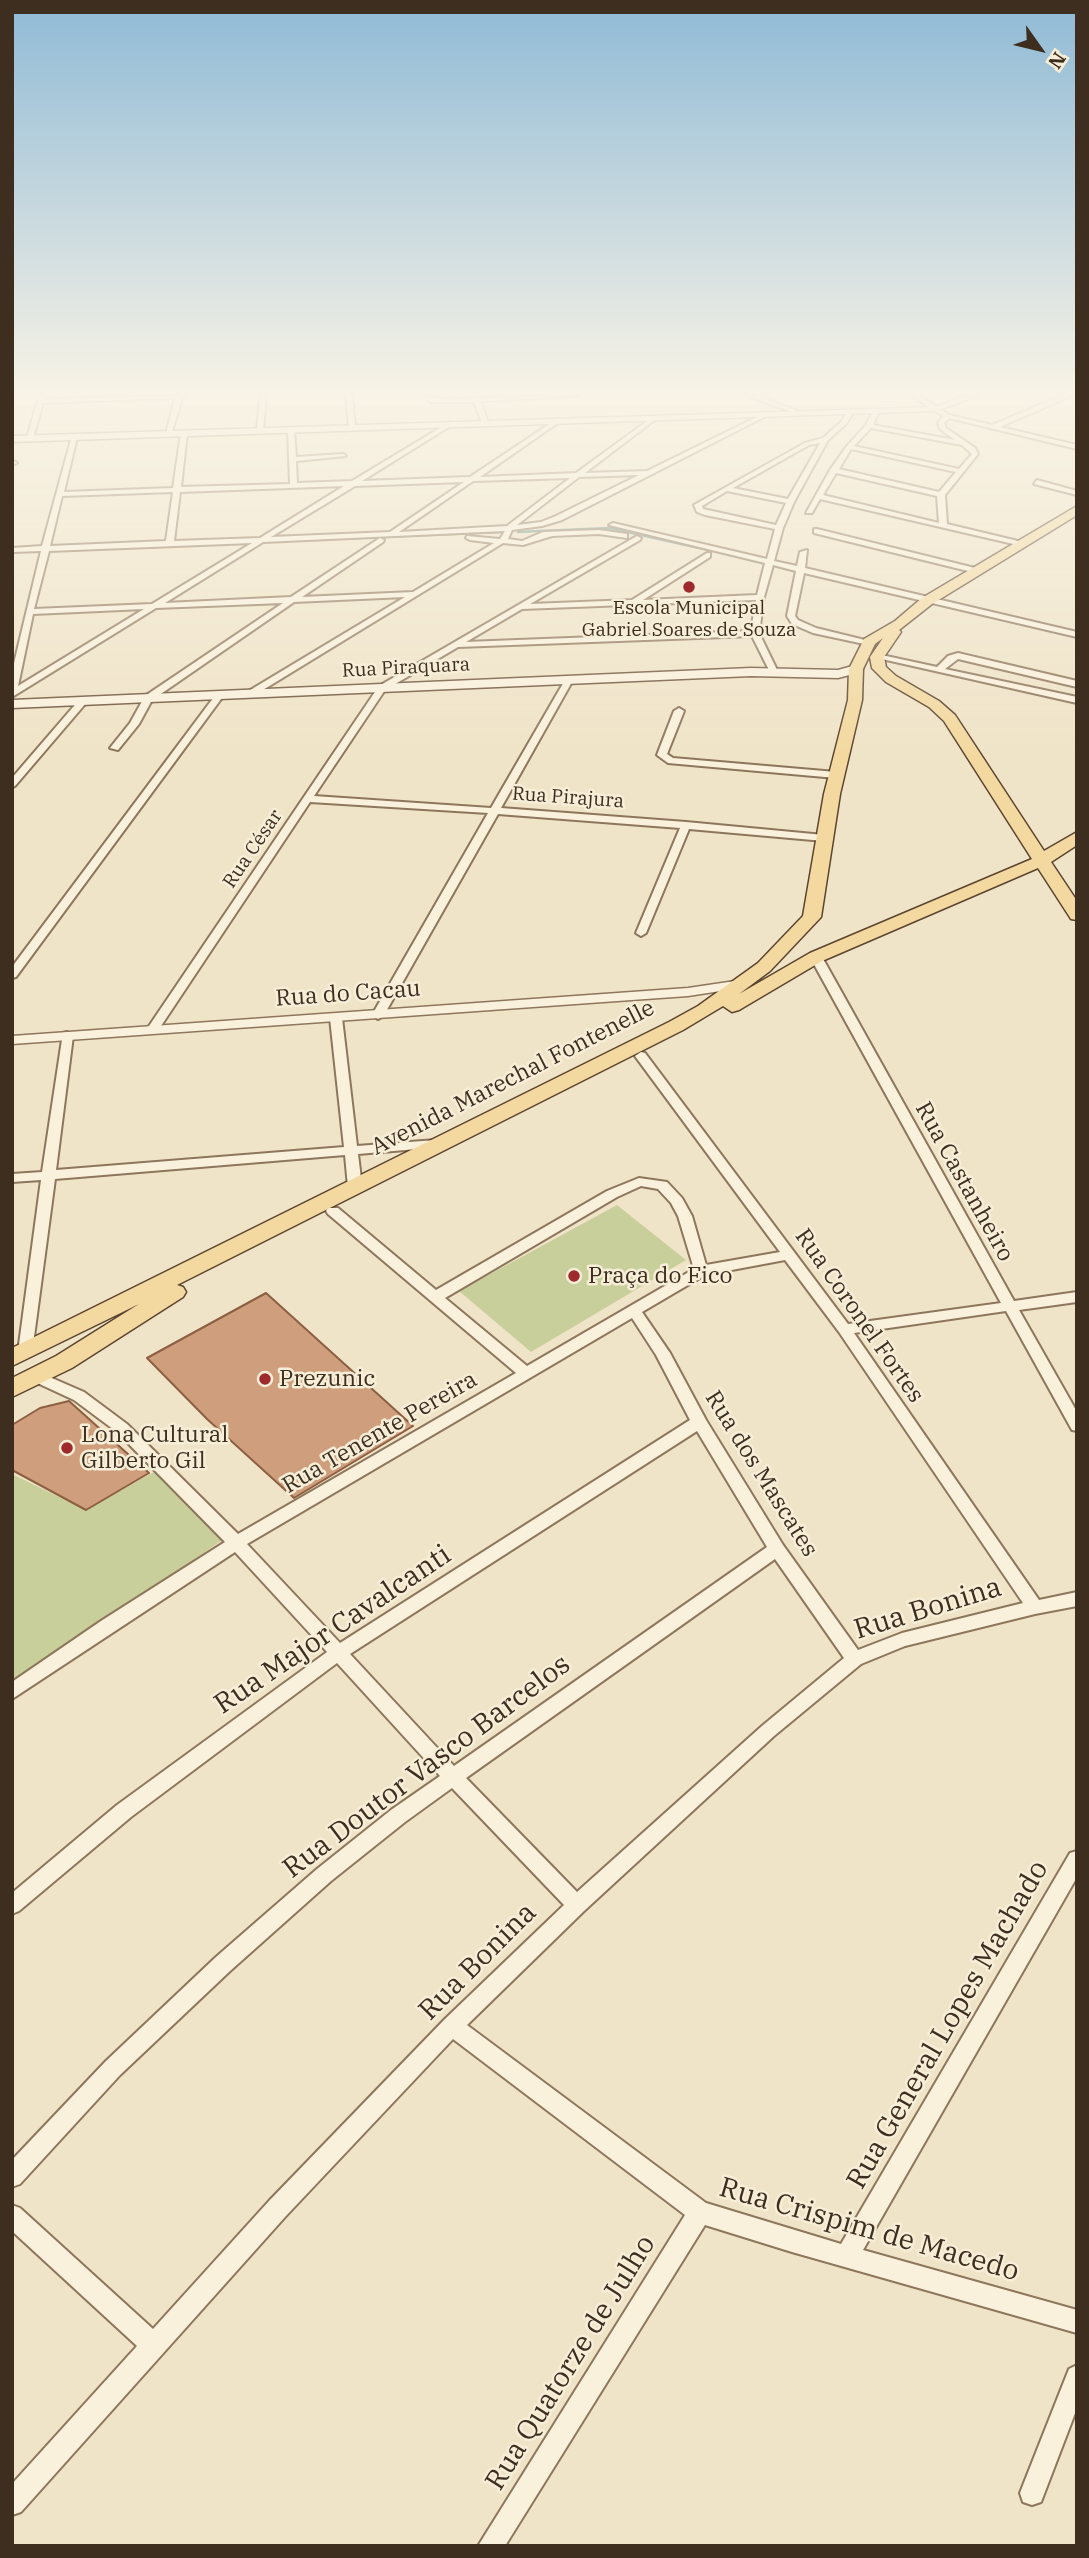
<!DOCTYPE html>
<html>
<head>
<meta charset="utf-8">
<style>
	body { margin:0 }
	#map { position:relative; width:1089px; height:2558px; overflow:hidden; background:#f0e4c8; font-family:"IBM Plex Serif",serif }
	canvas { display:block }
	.frame { position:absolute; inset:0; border:14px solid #3d2e20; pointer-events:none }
	.north { position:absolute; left:1005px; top:14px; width:70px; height:70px; -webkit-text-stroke:5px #f7eed8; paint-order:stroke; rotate:124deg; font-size:19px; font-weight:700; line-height:28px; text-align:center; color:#3d2e20 }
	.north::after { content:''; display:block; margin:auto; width:24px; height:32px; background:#3d2e20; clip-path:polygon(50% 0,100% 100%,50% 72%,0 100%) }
</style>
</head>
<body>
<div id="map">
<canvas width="1089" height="2558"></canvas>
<div class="frame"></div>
<div class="north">N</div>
</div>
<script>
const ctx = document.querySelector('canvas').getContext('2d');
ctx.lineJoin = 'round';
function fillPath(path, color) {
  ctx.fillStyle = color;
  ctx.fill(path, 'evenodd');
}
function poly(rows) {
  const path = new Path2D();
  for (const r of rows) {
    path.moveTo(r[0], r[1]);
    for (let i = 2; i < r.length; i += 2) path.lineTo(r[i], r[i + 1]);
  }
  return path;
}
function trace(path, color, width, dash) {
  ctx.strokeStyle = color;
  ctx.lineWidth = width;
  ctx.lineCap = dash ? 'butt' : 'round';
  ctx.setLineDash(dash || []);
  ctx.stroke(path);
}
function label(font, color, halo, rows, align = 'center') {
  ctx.font = font + ' "IBM Plex Serif",serif';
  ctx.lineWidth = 5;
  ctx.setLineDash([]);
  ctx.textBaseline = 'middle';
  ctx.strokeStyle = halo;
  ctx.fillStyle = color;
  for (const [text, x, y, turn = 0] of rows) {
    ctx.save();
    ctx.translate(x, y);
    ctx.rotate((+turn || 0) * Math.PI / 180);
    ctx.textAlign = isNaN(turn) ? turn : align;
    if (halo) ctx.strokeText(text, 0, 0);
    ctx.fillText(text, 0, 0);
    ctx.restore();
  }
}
fillPath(poly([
	[617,1205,686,1260,531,1352,459,1291],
	[154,1472,225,1538,12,1687,12,1474,86,1510]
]), '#c9cf9b');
trace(poly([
	[518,532,609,528,749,559],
	[262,542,501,532],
	[12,552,27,551]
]), '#6f938a', 2.5);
const building = poly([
	[266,1293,413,1426,294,1498,207,1419,147,1358,266,1293],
	[69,1401,149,1473,86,1510,12,1470,12,1425,40,1408,69,1401]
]);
fillPath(building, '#cf9f7d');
trace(building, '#8d5f41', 2);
const minor = poly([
	[39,396,45,396,44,399,186,396,182,398,171,435,166,434,175,398,43,403,33,438,30,440,27,438,39,396],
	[260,396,266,396,263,430,260,432,257,430,260,396],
	[346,396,352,396,355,427,352,429,349,427,346,396],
	[425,396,443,399,579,396,481,401,488,423,485,425,482,423,474,402,430,402,425,396],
	[748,396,759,396,803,413,798,414,748,396],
	[912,396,920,396,949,415,992,425,1061,396,1071,396,1000,427,1077,445,1077,449,949,418,944,423,946,428,975,448,978,454,945,495,947,524,1022,542,1022,546,820,499,812,513,806,513,830,470,847,446,866,425,874,410,879,411,873,425,955,440,940,429,938,423,943,416,912,396],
	[871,428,962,445,972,454,959,469,854,446,871,428],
	[851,449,956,472,939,492,839,469,851,449],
	[836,473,937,496,939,523,823,495,836,473],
	[849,410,854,411,846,424,828,440,794,502,783,528,774,561,797,566,800,552,807,550,805,568,1077,632,1077,637,804,573,795,616,798,620,816,628,873,642,869,645,813,633,792,624,787,616,796,571,773,565,764,597,759,633,778,672,777,674,770,672,752,636,458,647,385,690,314,796,491,808,565,680,569,677,573,680,501,808,686,822,824,835,829,838,824,841,689,829,646,933,641,936,636,933,680,828,498,814,384,1015,378,1019,372,1015,488,813,310,802,157,1032,149,1032,147,1029,379,686,637,536,641,538,640,540,530,604,632,600,707,553,710,553,710,557,643,600,757,595,765,563,609,525,613,523,767,559,775,529,705,515,697,512,694,505,805,443,823,438,841,422,849,410],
	[820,443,788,499,733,488,809,445,820,443],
	[727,491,786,503,776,525,703,509,702,506,727,491],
	[756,600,751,631,466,642,522,609,756,600],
	[765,413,770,414,562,520,542,526,512,530,508,539,522,541,543,532,599,530,627,534,627,538,599,534,552,536,523,545,503,543,253,696,247,696,247,692,405,597,294,602,152,700,139,724,118,750,110,748,130,723,145,696,283,603,156,608,12,697,12,672,41,551,12,552,12,548,42,546,72,436,77,437,64,492,173,488,181,433,184,431,187,433,181,487,290,484,288,430,291,428,294,430,296,457,343,454,346,456,296,461,297,483,352,481,450,422,452,425,362,481,470,477,557,419,559,422,480,477,576,473,654,416,656,419,585,473,647,471,765,413],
	[639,475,556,516,541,522,517,525,579,477,639,475],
	[570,478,507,526,399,532,473,481,570,478],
	[464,482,390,532,271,537,355,486,464,482],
	[344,486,260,538,174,541,180,492,344,486],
	[173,492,166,541,50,546,62,496,173,492],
	[505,531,500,539,467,536,466,538,470,540,494,543,413,592,302,597,383,542,384,540,380,538,291,597,165,603,263,542,505,531],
	[252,543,152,604,34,609,49,551,252,543],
	[144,609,18,686,33,614,144,609],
	[12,461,16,462,17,463,12,465,12,461],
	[1037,480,1077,491,1077,495,1034,484,1037,480],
	[817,529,979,569,980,571,976,573,814,533,814,529,817,529],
	[958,653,1077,681,1077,687,958,659,945,669,1077,697,1077,703,873,657,877,654,937,667,948,656,958,653],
	[217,693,224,695,16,977,12,978,12,967,217,693],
	[83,698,87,701,86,703,15,786,12,787,12,778,80,699,83,698],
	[679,708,684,711,667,754,673,758,836,772,841,775,836,778,668,763,657,755,674,711,679,708],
	[816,954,822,957,1014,1301,1077,1292,1077,1302,1019,1310,1077,1412,1077,1431,1072,1430,1006,1311,854,1333,1039,1600,1077,1592,1077,1606,1035,1614,905,1646,861,1664,774,1736,584,1911,467,2025,706,2203,841,2244,1070,1853,1077,1851,1077,1877,863,2250,1077,2310,1077,2333,792,2252,705,2225,505,2546,478,2546,685,2215,453,2039,285,2217,21,2512,12,2515,12,2484,137,2346,12,2231,12,2205,20,2208,153,2329,269,2201,445,2019,564,1905,452,1788,405,1822,331,1881,230,1971,120,2075,20,2184,12,2187,12,2160,106,2061,216,1957,317,1869,391,1810,440,1776,337,1663,131,1817,19,1911,12,1914,12,1893,117,1805,327,1652,235,1552,12,1699,12,1682,101,1621,225,1542,117,1432,74,1400,33,1381,31,1377,33,1373,38,1372,84,1392,127,1424,238,1534,516,1373,328,1214,326,1211,328,1208,338,1208,436,1290,607,1191,639,1178,667,1182,682,1198,692,1216,706,1265,780,1252,635,1056,641,1052,645,1053,848,1324,1001,1303,810,957,816,954],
	[641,1186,658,1189,671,1203,678,1216,694,1269,527,1366,445,1298,617,1197,641,1186],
	[785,1260,839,1332,1023,1603,902,1633,858,1650,783,1545,706,1420,670,1353,642,1312,705,1275,785,1260],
	[632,1318,656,1355,690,1420,340,1643,247,1544,632,1318],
	[697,1431,767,1547,454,1766,350,1654,697,1431],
	[775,1559,844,1658,762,1726,577,1892,466,1778,775,1559],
	[336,1014,342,1018,357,1146,436,1140,441,1141,442,1144,441,1147,358,1154,362,1187,355,1191,348,1187,345,1155,55,1179,32,1352,30,1356,20,1356,18,1352,41,1180,12,1182,12,1174,42,1172,63,1033,67,1032,73,1036,56,1170,344,1147,330,1018,336,1014],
	[1077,2365,1077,2408,1041,2502,1032,2505,1023,2502,1020,2493,1069,2369,1077,2365]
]);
const tertiary = poly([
	[965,396,978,396,936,411,12,442,12,436,935,407,965,396],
	[742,980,749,984,747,987,688,996,12,1044,12,1036,688,988,742,980]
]);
const secondary = poly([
	[856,665,863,669,861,672,838,678,751,676,12,708,12,700,751,668,838,670,856,665]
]);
const primary = poly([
	[1077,506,1077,515,932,604,899,630,901,632,884,657,886,667,896,676,939,701,955,715,1044,851,1077,832,1077,845,1051,862,1077,901,1077,920,1071,919,1038,868,822,961,739,1010,732,1012,723,1006,683,1030,177,1285,183,1287,186,1292,183,1297,72,1368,12,1397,12,1378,56,1356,139,1304,12,1366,12,1348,669,1022,698,1006,758,963,803,916,824,794,848,700,849,669,864,639,895,621,922,598,1077,506],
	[883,638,870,657,872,668,886,682,929,707,944,721,1032,859,810,953,739,994,770,971,821,917,840,794,862,700,863,669,875,644,883,638]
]);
trace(minor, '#8d765c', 4);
trace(tertiary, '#8d765c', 3);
trace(secondary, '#6f573f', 3);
trace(primary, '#5b4430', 3);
fillPath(minor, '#faf1dc');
fillPath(tertiary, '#faf1dc');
fillPath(secondary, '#faf1dc');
fillPath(primary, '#f3d9a0');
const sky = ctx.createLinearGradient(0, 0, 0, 755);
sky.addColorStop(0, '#8fbad6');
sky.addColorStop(0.52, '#f8f3e6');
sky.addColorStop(1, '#f8f3e600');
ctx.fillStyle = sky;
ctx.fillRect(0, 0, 1089, 755);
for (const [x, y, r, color] of [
	[689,587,7,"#9e2a2b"],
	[574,1276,7,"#9e2a2b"],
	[265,1379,7,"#9e2a2b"],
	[67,1448,7,"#9e2a2b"]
]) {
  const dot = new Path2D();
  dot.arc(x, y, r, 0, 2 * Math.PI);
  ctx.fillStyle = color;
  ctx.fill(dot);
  trace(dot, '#f7eed8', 2.5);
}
label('19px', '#3d2e20', '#f7eed8', [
	["Escola Municipal",689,609],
	["Gabriel Soares de Souza",689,631]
]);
label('19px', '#3d2e20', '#f7eed8', [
	["Rua Piraquara",406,668,-3],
	["Rua Pirajura",568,798,4],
	["Rua César",253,849,-56]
]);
label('23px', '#3d2e20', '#f7eed8', [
	["Rua do Cacau",348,994,-4],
	["Avenida Marechal Fontenelle",513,1078,-27],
	["Rua Castanheiro",964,1182,61],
	["Rua Coronel Fortes",859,1316,55],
	["Rua Tenente Pereira",380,1433,-30],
	["Rua dos Mascates",761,1474,58]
]);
label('23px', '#3d2e20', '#f7eed8', [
	["Praça do Fico",588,1276],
	["Prezunic",279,1379],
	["Lona Cultural",81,1435],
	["Gilberto Gil",81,1461]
], 'left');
label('28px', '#3d2e20', '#f7eed8', [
	["Rua Bonina",928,1609,-17],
	["Rua Major Cavalcanti",333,1630,-34],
	["Rua Doutor Vasco Barcelos",427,1767,-37],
	["Rua Bonina",478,1962,-45],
	["Rua General Lopes Machado",948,2025,-60],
	["Rua Crispim de Macedo",869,2230,16],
	["Rua Quatorze de Julho",571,2363,-58]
]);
</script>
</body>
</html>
